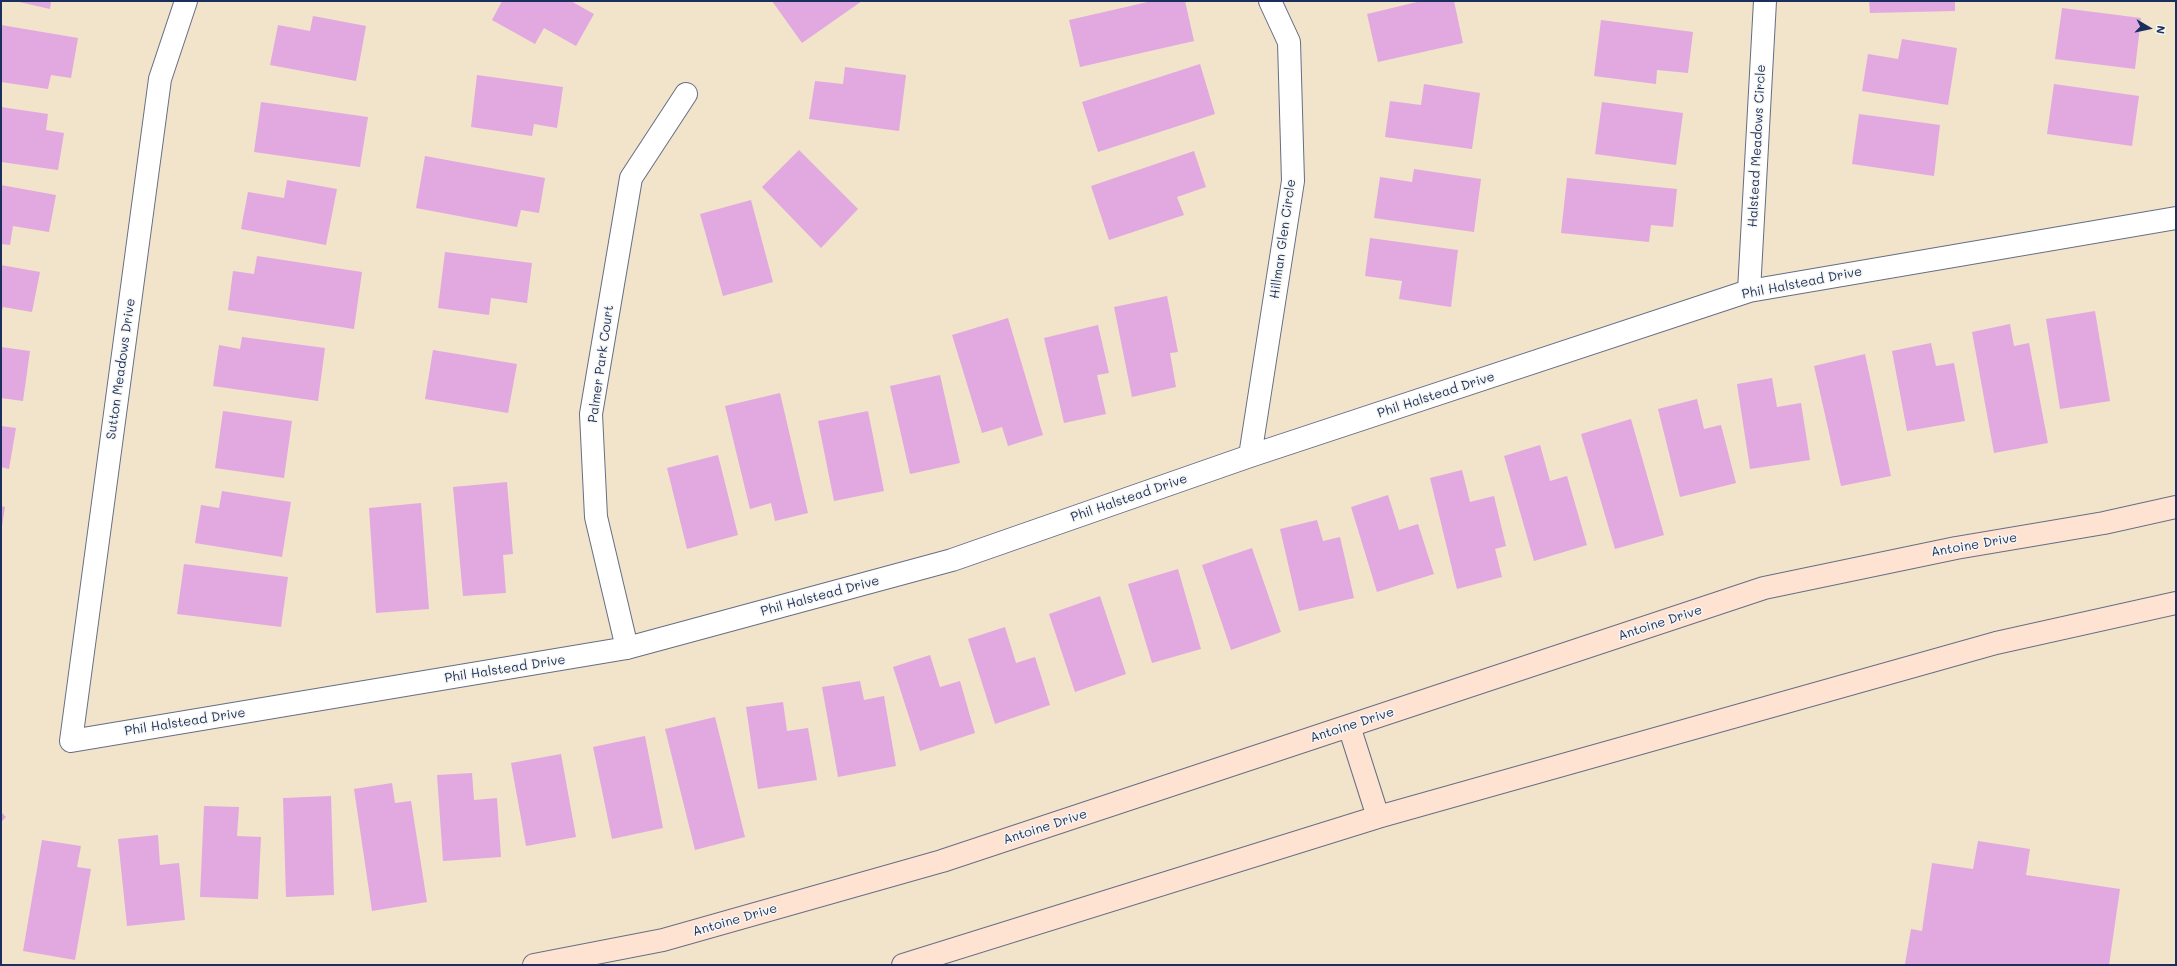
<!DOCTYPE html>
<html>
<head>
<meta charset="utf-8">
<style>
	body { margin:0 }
	#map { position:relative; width:2177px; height:966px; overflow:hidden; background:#f2e3cb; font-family:Mali,sans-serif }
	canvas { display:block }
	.frame { position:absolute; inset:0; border:2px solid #1b2f5e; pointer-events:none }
	.north { position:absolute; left:2129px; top:8px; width:40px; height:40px; -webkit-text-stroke:3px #f6f6f2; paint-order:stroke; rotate:99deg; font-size:11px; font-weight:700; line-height:16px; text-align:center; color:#1b2f5e }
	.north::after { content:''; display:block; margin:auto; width:14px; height:18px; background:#1b2f5e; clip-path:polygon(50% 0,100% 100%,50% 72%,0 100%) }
</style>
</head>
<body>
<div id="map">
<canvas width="2177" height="966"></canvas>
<div class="frame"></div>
<div class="north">N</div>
</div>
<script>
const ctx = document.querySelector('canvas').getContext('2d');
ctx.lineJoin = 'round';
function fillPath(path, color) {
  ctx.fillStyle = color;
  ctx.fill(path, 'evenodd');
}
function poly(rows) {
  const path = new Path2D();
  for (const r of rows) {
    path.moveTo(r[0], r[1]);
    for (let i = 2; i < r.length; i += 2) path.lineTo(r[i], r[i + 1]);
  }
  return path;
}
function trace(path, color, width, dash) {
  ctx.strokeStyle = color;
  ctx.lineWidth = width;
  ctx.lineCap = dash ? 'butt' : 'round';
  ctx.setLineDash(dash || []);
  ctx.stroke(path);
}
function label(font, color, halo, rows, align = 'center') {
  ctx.font = font + ' Mali,sans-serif';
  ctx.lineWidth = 3;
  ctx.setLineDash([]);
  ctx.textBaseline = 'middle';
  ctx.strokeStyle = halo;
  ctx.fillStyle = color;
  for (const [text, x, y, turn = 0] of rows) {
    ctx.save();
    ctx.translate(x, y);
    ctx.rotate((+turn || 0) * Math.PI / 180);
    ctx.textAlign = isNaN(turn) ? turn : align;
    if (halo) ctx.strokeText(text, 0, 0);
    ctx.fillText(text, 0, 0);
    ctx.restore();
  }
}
fillPath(poly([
	[15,1,51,1,50,9],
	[502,1,571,1,594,14,576,46,544,28,535,44,492,20],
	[772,1,862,1,802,43],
	[1152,1,1185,1,1194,41,1080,67,1069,20],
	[1421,1,1454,1,1463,43,1378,62,1367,14],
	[1869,1,1955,1,1955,11,1870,13],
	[2062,8,2141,18,2135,69,2055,59],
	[313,16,366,26,356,81,270,65,278,25,310,31],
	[1601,20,1693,32,1688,73,1657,70,1656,84,1594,76],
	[1,25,78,38,71,78,51,75,48,89,1,82],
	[1902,39,1957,48,1948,105,1862,91,1868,54,1898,59],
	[1200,64,1215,114,1098,152,1082,102],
	[845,67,906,75,899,131,809,119,815,81,843,84],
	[477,75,563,87,557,128,534,124,532,136,471,127],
	[1424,84,1480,93,1472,149,1385,137,1390,101,1421,105],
	[2054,84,2139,96,2132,146,2047,134],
	[261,102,368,117,360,167,254,152],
	[1602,102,1683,113,1676,165,1595,154],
	[1,107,48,114,46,130,64,133,58,170,1,162],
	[1859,114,1940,125,1934,176,1852,164],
	[799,150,858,209,821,248,762,187],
	[1194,151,1206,187,1177,197,1184,215,1109,240,1091,186],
	[425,156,545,178,539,213,521,210,517,227,416,208],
	[1414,169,1481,179,1474,232,1374,218,1380,177,1412,182],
	[1567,178,1677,189,1673,227,1651,225,1649,242,1561,233],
	[287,180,337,189,326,245,241,229,248,192,284,198],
	[1,185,56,195,49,232,13,226,10,245,1,244],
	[751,200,773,282,723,296,700,214],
	[1370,238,1458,250,1451,307,1399,299,1402,281,1365,276],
	[445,252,532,263,527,303,491,298,489,315,438,308],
	[257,256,362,272,354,329,228,310,233,271,254,274],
	[1,265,40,272,32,312,3,307,1,314],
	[1167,296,1178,352,1170,353,1176,387,1132,397,1114,307],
	[2095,311,2110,401,2060,409,2046,319],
	[1008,318,1043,435,1008,446,1002,427,982,433,952,335],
	[2010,324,2014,346,2029,343,2048,443,1994,453,1972,332],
	[1098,325,1109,373,1097,375,1106,414,1064,423,1044,338],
	[242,337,325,348,318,401,213,386,219,345,240,349],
	[1931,343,1936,366,1954,363,1965,421,1907,431,1892,351],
	[1,347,30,351,23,401,1,398],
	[433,350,517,364,508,413,425,399],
	[1865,354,1891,476,1841,486,1814,366],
	[940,375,960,463,910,474,890,386],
	[1772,378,1777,407,1801,403,1810,460,1750,469,1737,384],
	[780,393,808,513,775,521,771,503,750,509,725,406],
	[1697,399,1704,429,1721,425,1736,483,1680,497,1658,409],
	[223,411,292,421,284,478,215,468],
	[868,411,884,491,834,501,818,421],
	[1631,419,1664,535,1615,549,1581,434],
	[1,426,16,428,9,469,1,467],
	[1540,445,1550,481,1567,476,1587,545,1534,561,1504,456],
	[718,455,738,535,687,549,667,468],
	[1462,470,1470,502,1494,496,1506,546,1495,549,1502,577,1457,589,1430,478],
	[507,482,513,554,503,555,506,593,463,596,453,487],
	[222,491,291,502,282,557,195,543,201,505,219,508],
	[1388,495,1399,530,1418,524,1434,574,1377,592,1351,507],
	[421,503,429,609,376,613,369,508],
	[1,506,5,507,2,526,1,526],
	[1317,520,1323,541,1340,537,1354,598,1299,611,1280,529],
	[1252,548,1281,632,1231,650,1202,565],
	[184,564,288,577,281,627,177,614],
	[1178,569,1201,649,1152,663,1128,584],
	[1100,596,1126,674,1075,692,1049,614],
	[1005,627,1016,663,1035,657,1050,705,995,724,968,639],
	[930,655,940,687,960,681,975,733,920,751,893,667],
	[860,681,864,700,884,696,896,766,838,777,822,687],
	[783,702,787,731,808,728,817,780,758,789,746,707],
	[715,717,745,837,695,850,665,729],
	[645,736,663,828,612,839,593,747],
	[561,754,576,837,526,846,511,763],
	[472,773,474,800,497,798,501,857,443,861,437,775],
	[392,783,395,803,411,801,427,902,372,911,354,789],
	[331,796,334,895,286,897,283,798],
	[204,806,239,807,237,836,261,837,258,899,200,897],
	[1,812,6,817,1,822],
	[158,835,160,865,179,863,185,920,127,926,118,839],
	[42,840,81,846,77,867,91,869,75,960,23,951],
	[1978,841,2030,849,2026,875,2120,889,2109,965,1905,964,1911,929,1922,931,1932,863,1973,869]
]), '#e1a9e0');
const minor = poly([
	[186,1,160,79,71,741,627,648,952,560,1250,456,1749,291,2176,218],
	[1749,291,1765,1],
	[1250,456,1293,181,1289,42,1270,1],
	[627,648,596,517,591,414,631,178,686,94]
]);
const secondary = poly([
	[1349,726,1378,817],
	[534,965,663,940,942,861,1764,588,1956,548,2104,523,2176,507],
	[903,965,1378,817,1996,643,2176,603]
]);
trace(minor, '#666e84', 24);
trace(secondary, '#666e84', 24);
trace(minor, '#fff', 22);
trace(secondary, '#fee3d2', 22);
label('13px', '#1b2f5e', '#f6f6f2', [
	["Halstead Meadows Circle",1757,146,-87],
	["Hillman Glen Circle",1283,239,-82],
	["Phil Halstead Drive",1802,283,-11],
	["Palmer Park Court",601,364,-82],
	["Sutton Meadows Drive",121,369,-82],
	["Phil Halstead Drive",1436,395,-18],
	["Phil Halstead Drive",1129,498,-19],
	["Antoine Drive",1974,545,-10],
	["Phil Halstead Drive",820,596,-15],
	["Antoine Drive",1660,623,-18],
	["Phil Halstead Drive",505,669,-9],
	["Phil Halstead Drive",185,722,-9],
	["Antoine Drive",1352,725,-18],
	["Antoine Drive",1045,827,-18],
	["Antoine Drive",735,920,-16]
]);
</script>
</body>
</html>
